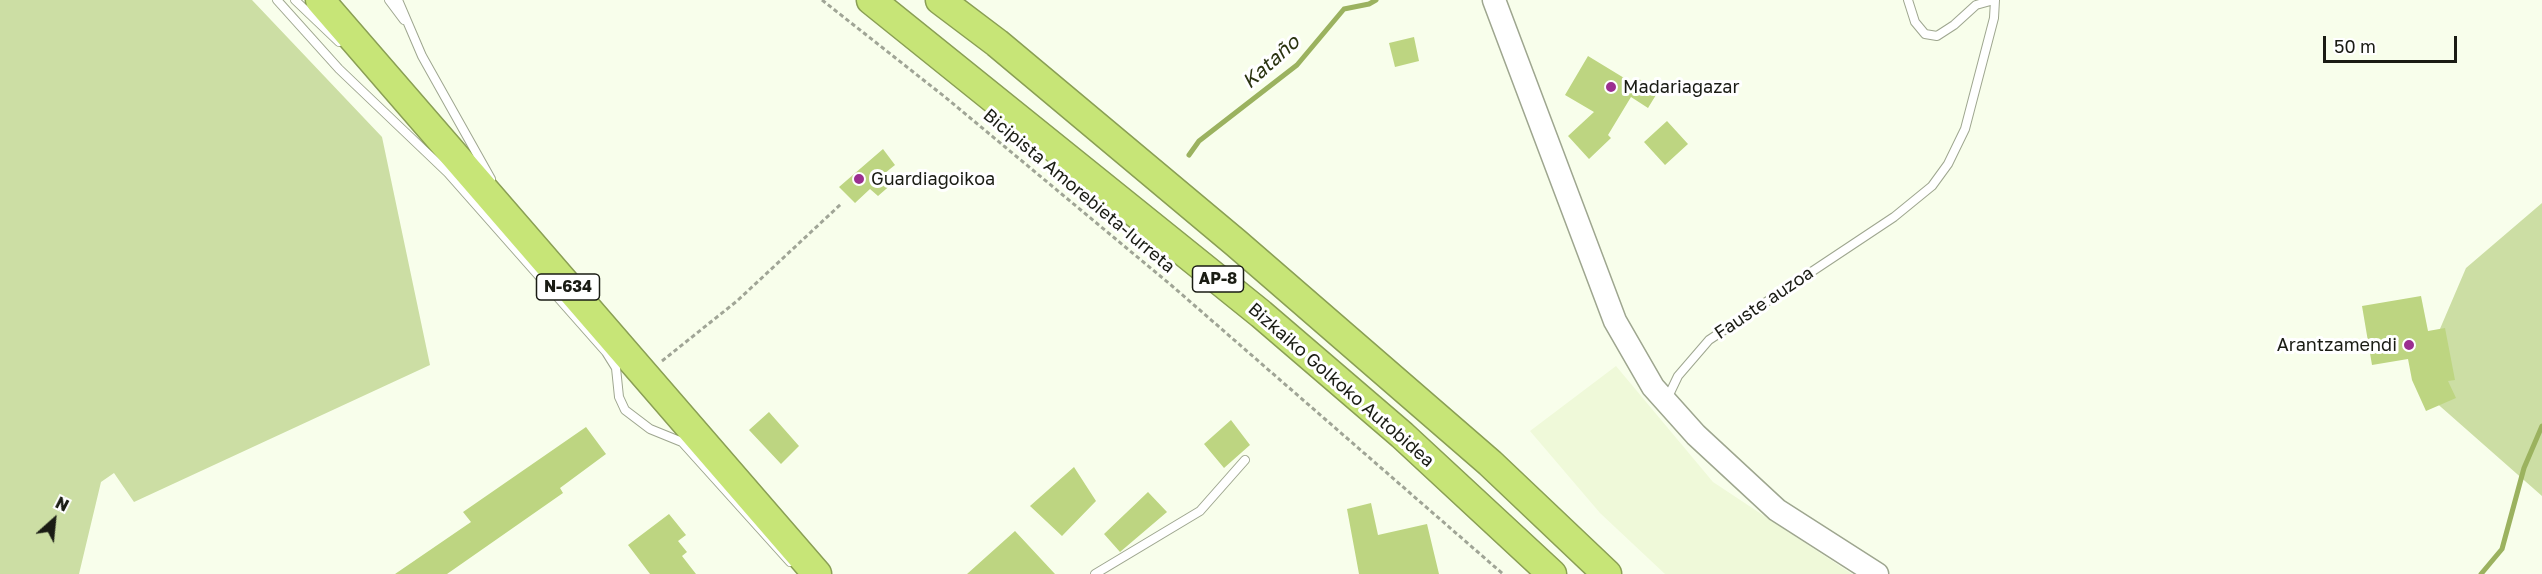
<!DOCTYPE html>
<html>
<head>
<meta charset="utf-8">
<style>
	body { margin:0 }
	#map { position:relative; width:2542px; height:574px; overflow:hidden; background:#f8feeb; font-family:"Golos Text",sans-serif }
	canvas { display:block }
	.north { position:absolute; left:24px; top:490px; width:60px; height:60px; -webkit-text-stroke:4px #fff; paint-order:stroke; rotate:27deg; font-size:16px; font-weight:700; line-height:24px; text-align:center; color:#1a1c14 }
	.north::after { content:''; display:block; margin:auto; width:21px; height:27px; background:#1a1c14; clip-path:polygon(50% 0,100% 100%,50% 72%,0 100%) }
	.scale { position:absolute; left:2323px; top:36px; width:134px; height:27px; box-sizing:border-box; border:3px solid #1a1c14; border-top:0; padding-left:8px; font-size:18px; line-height:21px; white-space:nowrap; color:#1a1c14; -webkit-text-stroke:4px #fff; paint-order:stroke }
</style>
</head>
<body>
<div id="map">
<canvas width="2542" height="574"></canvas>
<div class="north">N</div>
<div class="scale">50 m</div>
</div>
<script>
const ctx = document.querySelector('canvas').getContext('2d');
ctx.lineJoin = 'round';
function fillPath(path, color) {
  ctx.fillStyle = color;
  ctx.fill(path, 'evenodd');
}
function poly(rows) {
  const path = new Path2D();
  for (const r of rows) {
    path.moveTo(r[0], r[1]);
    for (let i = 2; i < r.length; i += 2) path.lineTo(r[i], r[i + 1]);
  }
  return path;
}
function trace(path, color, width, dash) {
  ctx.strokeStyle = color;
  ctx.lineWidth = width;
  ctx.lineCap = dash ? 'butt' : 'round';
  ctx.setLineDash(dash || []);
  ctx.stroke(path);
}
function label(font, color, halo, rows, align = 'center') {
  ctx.font = font + ' "Golos Text",sans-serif';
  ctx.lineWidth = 6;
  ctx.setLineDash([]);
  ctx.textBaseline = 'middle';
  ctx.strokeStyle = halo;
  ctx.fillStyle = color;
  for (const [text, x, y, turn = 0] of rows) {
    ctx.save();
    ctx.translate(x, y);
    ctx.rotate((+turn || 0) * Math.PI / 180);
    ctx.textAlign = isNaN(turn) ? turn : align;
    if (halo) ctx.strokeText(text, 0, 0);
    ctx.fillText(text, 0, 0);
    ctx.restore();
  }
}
fillPath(poly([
	[1616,366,1713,482,1852,574,1665,574,1600,513,1530,431]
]), '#eff9d9');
fillPath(poly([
	[0,0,252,0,382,137,430,365,134,502,114,473,101,482,79,574,0,574],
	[2542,203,2542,496,2416,385,2466,268]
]), '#ccdea4');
trace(poly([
	[1189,155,1199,141,1297,65,1344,9,1369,4,1376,0],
	[2481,574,2502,549,2524,468,2542,426]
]), '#9bb25f', 5);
fillPath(poly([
	[1414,37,1419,61,1395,67,1389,43],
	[1588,56,1634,84,1637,78,1659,90,1648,108,1631,97,1608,135,1611,138,1589,159,1568,136,1594,112,1565,95],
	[1667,121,1688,144,1665,165,1644,142],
	[883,149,895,165,885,173,893,183,878,196,870,189,855,203,839,187],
	[2421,296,2428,331,2445,328,2455,380,2448,381,2456,398,2426,411,2412,380,2408,359,2372,365,2362,306],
	[769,412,799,446,781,464,749,430],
	[1231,420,1250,445,1224,468,1204,444],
	[586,427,606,454,560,488,563,493,447,574,395,574,471,522,463,512],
	[1074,467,1096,501,1062,536,1030,506],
	[1148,492,1167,512,1120,552,1104,534],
	[1371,503,1378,535,1427,524,1439,574,1359,574,1347,509],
	[669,514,686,535,678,541,687,552,682,556,696,574,650,574,628,545],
	[1015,531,1055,574,967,574]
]), '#bdd581');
const lane = poly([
	[277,0,339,69,448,173,606,352,616,368,619,397,625,410,650,429,682,442,790,562],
	[295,0,339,42],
	[389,0,404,20],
	[398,0,422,56,491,179],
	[1908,0,1915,22,1925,34,1937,36,1954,25,1976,5,1994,0],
	[1667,399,1678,376,1709,340,1894,217,1932,186,1948,164,1965,129,1994,18,1995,0],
	[1095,574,1200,511,1245,460]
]);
const secondary = poly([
	[1494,0,1615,321,1653,387,1696,435,1777,510,1877,574]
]);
const highway = poly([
	[320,0,817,574],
	[871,0,1261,314,1402,435,1552,574],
	[940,0,997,43,1236,243,1490,463,1607,574]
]);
trace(lane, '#9ea68f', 10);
trace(secondary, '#9ea68f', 25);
trace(highway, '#8a9f54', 31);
trace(poly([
	[822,0,945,97,1171,285,1503,574],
	[662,361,737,301,841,204]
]), '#a0a596', 3, [4.5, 3]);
trace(lane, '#fff', 8);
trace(secondary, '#fff', 22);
trace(highway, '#c7e577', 28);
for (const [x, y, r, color] of [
	[1611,87,6,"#9b2f90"],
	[859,179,6,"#9b2f90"],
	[2409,345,6,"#9b2f90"]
]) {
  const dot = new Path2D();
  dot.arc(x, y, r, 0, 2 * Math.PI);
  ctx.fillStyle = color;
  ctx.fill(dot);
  trace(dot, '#fff', 2);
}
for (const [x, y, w] of [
	[1218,279,51],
	[568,287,63]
]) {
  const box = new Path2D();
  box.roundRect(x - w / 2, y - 13, w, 26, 4.5);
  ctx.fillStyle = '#fff';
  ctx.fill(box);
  trace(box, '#1a1c14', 1.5);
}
label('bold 16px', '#1a1c14', null, [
	["AP-8",1218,279],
	["N-634",568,287]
]);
label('18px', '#1a1c14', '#fff', [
	["Madariagazar",1623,87],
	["Guardiagoikoa",871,179],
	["Arantzamendi",2397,345,"right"]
], 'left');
label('18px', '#1a1c14', '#fff', [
	["Bicipista Amorebieta-Iurreta",1079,191,40],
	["Fauste auzoa",1764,303,-34],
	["Bizkaiko Golkoko Autobidea",1341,385,41]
]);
label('italic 20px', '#2a3310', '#fff', [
	["Kataño",1271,62,-42]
]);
</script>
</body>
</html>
